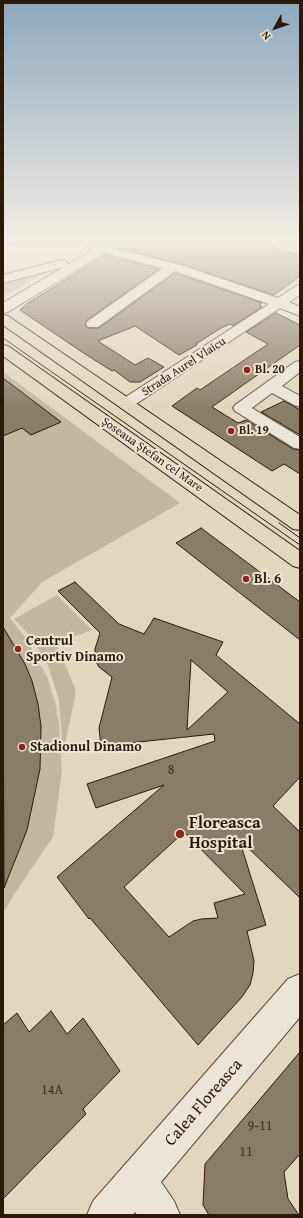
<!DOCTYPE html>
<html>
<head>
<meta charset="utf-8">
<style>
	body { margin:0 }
	#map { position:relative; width:303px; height:1218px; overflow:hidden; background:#e2d7be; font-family:"Gentium Book Plus",serif }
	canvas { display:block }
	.frame { position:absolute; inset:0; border:4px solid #2d1908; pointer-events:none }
	.north { position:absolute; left:255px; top:8px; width:40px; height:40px; -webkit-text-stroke:3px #ece5d5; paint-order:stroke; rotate:230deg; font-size:11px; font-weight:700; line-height:16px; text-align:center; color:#2d1908 }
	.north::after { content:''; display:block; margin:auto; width:14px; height:18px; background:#2d1908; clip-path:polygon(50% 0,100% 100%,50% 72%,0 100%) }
</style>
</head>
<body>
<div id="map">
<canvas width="303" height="1218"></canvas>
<div class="frame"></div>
<div class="north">N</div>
</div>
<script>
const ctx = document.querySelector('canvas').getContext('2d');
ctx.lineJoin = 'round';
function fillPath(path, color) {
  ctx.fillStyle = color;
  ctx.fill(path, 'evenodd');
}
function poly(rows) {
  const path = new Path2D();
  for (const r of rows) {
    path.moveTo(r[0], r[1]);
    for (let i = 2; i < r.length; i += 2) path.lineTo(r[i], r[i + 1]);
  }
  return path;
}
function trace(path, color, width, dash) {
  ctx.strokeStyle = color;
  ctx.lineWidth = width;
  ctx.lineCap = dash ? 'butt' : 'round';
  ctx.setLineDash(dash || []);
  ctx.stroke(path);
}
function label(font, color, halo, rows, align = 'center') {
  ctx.font = font + ' "Gentium Book Plus",serif';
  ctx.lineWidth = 4;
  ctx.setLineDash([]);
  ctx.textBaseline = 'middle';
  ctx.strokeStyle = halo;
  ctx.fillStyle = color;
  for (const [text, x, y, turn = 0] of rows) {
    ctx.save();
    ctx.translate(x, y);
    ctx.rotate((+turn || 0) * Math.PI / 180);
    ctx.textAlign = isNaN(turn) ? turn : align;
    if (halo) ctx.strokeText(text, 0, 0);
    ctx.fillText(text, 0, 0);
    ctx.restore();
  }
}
fillPath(poly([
	[51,269,7,294,3,295,3,281],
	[3,372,180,503,42,582,10,618,26,638,47,677,55,702,59,724,62,771,53,837,15,893,3,913],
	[57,595,92,630,56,643,75,688,75,697,63,754,59,700,48,665,30,636,14,619]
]), '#c3b79f');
const building = poly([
	[128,241,257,241,300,256,300,276,274,295,184,265,117,248,128,241],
	[105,255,159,269,87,320,85,325,88,328,99,328,175,273,262,303,260,305,262,307,233,326,230,324,221,328,196,344,197,345,179,355,135,326,98,341,135,365,148,358,164,367,140,382,130,382,114,370,112,371,82,352,20,310,28,303,105,255],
	[276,313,300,325,300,345,212,407,238,423,246,420,293,449,300,450,300,474,284,464,272,471,172,406,197,388,200,390,268,344,246,332,276,313],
	[3,378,61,422,31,435,22,428,3,436,3,378],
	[284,401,300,410,300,435,261,412,284,401],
	[201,528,300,602,300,640,176,543,201,528],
	[75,582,119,624,144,634,154,618,223,642,216,655,300,724,300,777,273,806,300,832,300,898,239,839,266,925,247,931,254,961,253,973,250,985,242,997,198,1045,90,918,89,919,57,877,164,785,96,808,87,784,215,741,214,734,101,746,99,728,112,677,99,667,95,660,95,649,100,633,58,591,75,582],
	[191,660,228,692,187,730,191,660],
	[184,832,245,894,214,903,218,918,201,919,193,921,169,937,124,887,184,832],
	[3,627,25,664,32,681,38,704,41,726,40,769,27,830,4,888,3,627],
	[51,1011,67,1034,83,1018,120,1071,83,1109,86,1114,3,1199,3,1025,17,1013,29,1032,51,1011],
	[300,1052,300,1154,284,1172,288,1199,299,1215,209,1215,203,1205,205,1164,300,1052]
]);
fillPath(building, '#8b7c67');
trace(building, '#2d1908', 1);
const minor = poly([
	[3,241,16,241,15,243,3,246,3,241],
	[78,241,92,241,101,245,107,242,115,242,117,244,112,248,184,266,278,298,296,286,300,285,300,295,289,302,300,307,300,316,280,308,133,406,127,408,121,406,119,403,121,400,269,304,175,271,98,327,88,327,86,324,88,321,163,268,104,253,8,312,3,313,3,303,64,267,3,283,3,275,62,260,66,261,68,264,67,265,93,250,78,241],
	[300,361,300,372,282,386,300,396,300,407,294,405,272,393,252,408,300,437,300,449,294,448,235,411,233,408,235,405,295,362,300,361],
	[300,974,300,1017,161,1182,174,1201,180,1215,137,1215,135,1212,133,1215,87,1215,93,1201,288,979,300,974]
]);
const major = poly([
	[3,315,8,316,300,515,300,530,293,529,3,325,3,315],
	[3,345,8,346,300,551,300,568,293,566,3,356,3,345]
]);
trace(minor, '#5a4836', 2);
trace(major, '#2d1908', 2);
fillPath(minor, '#ece5d5');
fillPath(major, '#e2d7be');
trace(poly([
	[3,338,300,545],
	[279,523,300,538]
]), '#2d1908', 1);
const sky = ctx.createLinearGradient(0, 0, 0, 412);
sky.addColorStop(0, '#8da8be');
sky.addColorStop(0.58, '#f2ede2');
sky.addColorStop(1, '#f2ede200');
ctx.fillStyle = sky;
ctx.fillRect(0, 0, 303, 412);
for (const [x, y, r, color] of [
	[247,370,4,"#8f2418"],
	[231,431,4,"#8f2418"],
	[246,579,4,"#8f2418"],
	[18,649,4,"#8f2418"],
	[22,747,4,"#8f2418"],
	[180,834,5,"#8f2418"]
]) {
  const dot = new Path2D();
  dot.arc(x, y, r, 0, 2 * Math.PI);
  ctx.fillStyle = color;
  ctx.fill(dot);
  trace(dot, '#ece5d5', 1.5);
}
label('12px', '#2d1908', '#ece5d5', [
	["Strada Aurel Vlaicu",184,367,-33],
	["Șoseaua Ștefan cel Mare",152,455,35]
]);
label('bold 12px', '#2d1908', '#ece5d5', [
	["Bl. 20",255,370],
	["Bl. 19",239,431]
], 'left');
label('bold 14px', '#2d1908', '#ece5d5', [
	["Bl. 6",254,579],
	["Centrul",26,641],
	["Sportiv Dinamo",26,657],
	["Stadionul Dinamo",30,747]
], 'left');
label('14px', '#443220', null, [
	["8",171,770],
	["14A",52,1090],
	["9-11",260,1126],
	["11",246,1152]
]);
label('bold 17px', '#2d1908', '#ece5d5', [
	["Floreasca",189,824],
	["Hospital",189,844]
], 'left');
label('17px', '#2d1908', '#ece5d5', [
	["Calea Floreasca",204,1103,-49]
]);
</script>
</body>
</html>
